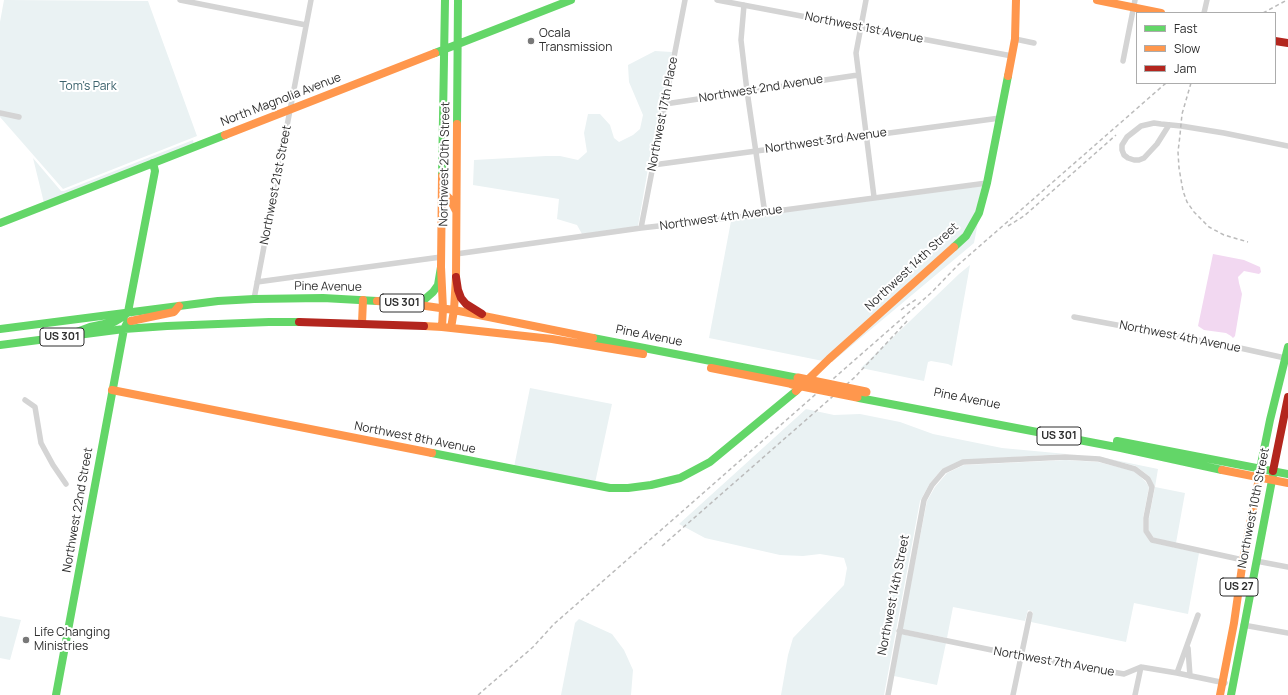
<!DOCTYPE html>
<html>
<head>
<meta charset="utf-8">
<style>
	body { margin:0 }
	#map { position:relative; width:1288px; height:695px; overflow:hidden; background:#fff; font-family:Manrope,sans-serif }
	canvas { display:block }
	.legend { position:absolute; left:1136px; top:12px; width:140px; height:72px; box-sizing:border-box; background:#fff; border:1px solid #acacac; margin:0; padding:5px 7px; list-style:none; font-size:12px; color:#2f2f2f }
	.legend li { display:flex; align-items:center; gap:8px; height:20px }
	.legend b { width:20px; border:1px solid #acacac }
</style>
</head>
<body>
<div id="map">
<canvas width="1288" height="695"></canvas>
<ul class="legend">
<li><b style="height:5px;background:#63d668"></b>Fast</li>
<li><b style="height:5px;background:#ff974d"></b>Slow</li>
<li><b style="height:5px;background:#b3261e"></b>Jam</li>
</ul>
</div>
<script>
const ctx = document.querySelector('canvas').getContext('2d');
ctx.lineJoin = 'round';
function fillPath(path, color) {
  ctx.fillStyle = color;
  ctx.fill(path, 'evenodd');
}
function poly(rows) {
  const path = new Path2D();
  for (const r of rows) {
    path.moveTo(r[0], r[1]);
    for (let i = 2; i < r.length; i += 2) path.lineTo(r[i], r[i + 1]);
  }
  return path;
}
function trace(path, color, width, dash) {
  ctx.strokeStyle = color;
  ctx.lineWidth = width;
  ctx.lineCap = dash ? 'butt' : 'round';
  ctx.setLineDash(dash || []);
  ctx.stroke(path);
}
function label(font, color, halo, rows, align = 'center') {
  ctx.font = font + ' Manrope,sans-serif';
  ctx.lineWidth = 4;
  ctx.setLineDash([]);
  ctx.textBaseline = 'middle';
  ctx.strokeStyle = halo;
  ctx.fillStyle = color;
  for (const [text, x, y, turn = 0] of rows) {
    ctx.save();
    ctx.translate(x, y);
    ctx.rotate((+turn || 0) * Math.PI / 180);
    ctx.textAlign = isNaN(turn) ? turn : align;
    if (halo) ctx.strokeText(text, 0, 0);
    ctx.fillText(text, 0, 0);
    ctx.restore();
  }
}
fillPath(poly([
	[4,0,148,1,197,136,63,189,0,117,0,22],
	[655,51,672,52,649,163,638,226,582,234,577,225,557,219,559,199,473,185,474,160,546,156,560,156,578,160,587,152,584,133,588,114,600,114,610,125,614,138,619,142,633,135,640,129,643,115,629,82,628,65],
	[193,140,194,144,44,203,33,158,61,191,64,191],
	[982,186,976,212,963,235,938,259,823,361,709,338,731,221,768,216,785,212],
	[978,222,974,243,832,362,830,362],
	[970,265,952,366,948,364,931,361,928,362,924,381,861,368,959,274],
	[530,388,612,404,595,483,514,467],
	[806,409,834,415,860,414,900,422,933,434,1002,448,1088,456,1065,454,963,460,942,469,930,483,920,501,884,695,781,695,788,655,793,638,844,585,847,568,844,558,820,554,803,556,780,555,705,538,679,524],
	[1100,457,1158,469,1155,487,1185,493,1176,543,1154,538,1149,531,1149,518,1155,487,1150,477,1136,466],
	[1066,460,1098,462,1134,471,1145,481,1149,487,1143,518,1143,531,1150,542,1199,553,1188,614,1134,603,1126,642,1031,622,1033,612,1028,610,1025,621,953,607,947,638,902,629,927,501,935,487,947,473,964,465],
	[0,616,21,620,10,660,0,658],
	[579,619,612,634,624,650,633,670,631,695,561,695,575,623],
	[901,634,946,643,937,685,894,676]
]), '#eaf2f3');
fillPath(poly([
	[1213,254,1244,260,1260,267,1261,272,1259,274,1244,271,1238,277,1239,283,1242,294,1235,336,1233,338,1231,336,1226,333,1204,330,1198,326]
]), '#f2d8f1');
trace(poly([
	[180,0,306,25],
	[717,0,1012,56],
	[866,0,856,53,874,197],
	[744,5,741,40,747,91,765,214],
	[1204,13,1207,0],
	[1015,39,1034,43],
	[1123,61,1135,0],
	[665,104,858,75],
	[0,113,19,117],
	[1169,125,1157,144,1144,158,1139,160,1134,160,1128,158,1124,155,1122,150,1122,145,1127,137,1141,126,1154,123,1161,124,1181,126,1224,133,1288,146],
	[653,165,1000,118],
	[641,228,685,0],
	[456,254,641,228,765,214,784,210,987,183],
	[257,282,441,257],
	[254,299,311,0],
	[1074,317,1240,348,1285,358],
	[25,400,35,407,41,443,53,465,66,484],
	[1256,561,1288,567],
	[1243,625,1288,633],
	[899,631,1021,656,1124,674,1141,667,1177,673,1225,683],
	[1188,648,1190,676],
	[1177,673,1198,615],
	[888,695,924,500,932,485,944,471,963,462,1065,457,1099,459,1135,469,1148,479,1152,487,1146,518,1146,531,1152,540,1243,560],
	[1013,695,1030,614],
	[1135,695,1141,667]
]), '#d4d4d4', 5.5);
trace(poly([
	[435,53,571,0],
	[457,124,458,0],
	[442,176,445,0],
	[0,223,225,135],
	[954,247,966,236,979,213,987,183,1008,76],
	[413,304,425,299,433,292,438,285,441,267],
	[0,329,218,301,254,299,323,298,377,301],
	[74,333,90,327,114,322,124,316,128,312,155,171,153,163],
	[593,338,798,378],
	[0,345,124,329,167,326,269,322,299,322],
	[859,398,1121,448,1222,470],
	[1117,441,1288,474],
	[432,453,610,488,628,488,651,485,680,478,710,462,796,391],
	[1260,469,1270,420,1288,347],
	[56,695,124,329,127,323,131,321],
	[1231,695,1273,475]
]), '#63d668', 8);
trace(poly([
	[1097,0,1161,13],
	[1008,76,1015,39,1016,0],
	[225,135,435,53],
	[442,191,450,199,456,211],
	[377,301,412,304,454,310,593,338],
	[131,321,174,312,179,306],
	[362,323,363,300],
	[424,326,442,327,552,339,643,354],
	[442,327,443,309,441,267,442,176],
	[451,328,454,310,456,277,457,124],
	[711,368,792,384],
	[112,390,432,453],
	[796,391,829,359,954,247],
	[1222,470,1288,483],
	[1220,695,1234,623,1243,560,1260,473]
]), '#ff974d', 8);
trace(poly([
	[1275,41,1288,43],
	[456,277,458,290,461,298,466,304,482,314],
	[299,322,424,326],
	[1273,471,1288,397]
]), '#b3261e', 8);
trace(poly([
	[1263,13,1287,0],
	[1191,83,1182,114,1180,135,1178,152,1179,168,1183,191,1187,202,1194,212,1209,227,1224,235,1248,242],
	[1008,226,1024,216,1116,135],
	[901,310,918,298],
	[662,546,855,377,908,320],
	[478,695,533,647,554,624,931,293,958,265,1166,83]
]), '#bbb', 1.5, [4, 3]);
trace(poly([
	[798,378,866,392],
	[792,384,857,397]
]), '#ff974d', 9);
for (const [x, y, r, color] of [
	[531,41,4,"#787878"],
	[26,640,4,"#787878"]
]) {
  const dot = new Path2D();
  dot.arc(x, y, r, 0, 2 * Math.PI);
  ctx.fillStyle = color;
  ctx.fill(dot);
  trace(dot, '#fff', 1.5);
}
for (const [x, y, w] of [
	[402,303,44],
	[62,337,44],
	[1059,436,44],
	[1239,587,38]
]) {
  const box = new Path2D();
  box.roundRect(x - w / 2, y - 9, w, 18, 3);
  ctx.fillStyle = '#fff';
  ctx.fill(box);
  trace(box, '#2f2f2f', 1);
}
label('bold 11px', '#2f2f2f', null, [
	["US 301",402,303],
	["US 301",62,337],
	["US 301",1059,436],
	["US 27",1239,587]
]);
label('12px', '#2f2f2f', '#fff', [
	["Northwest 1st Avenue",864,28,11],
	["Northwest 2nd Avenue",761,89,-9],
	["North Magnolia Avenue",281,100,-21],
	["Northwest 17th Place",663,114,-79],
	["Northwest 3rd Avenue",826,141,-8],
	["Northwest 20th Street",445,164,-89],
	["Northwest 21st Street",276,185,-79],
	["Northwest 4th Avenue",721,218,-8],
	["Northwest 14th Street",912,267,-43],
	["Pine Avenue",328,287,1],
	["Pine Avenue",649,336,11],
	["Northwest 4th Avenue",1180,337,11],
	["Pine Avenue",967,399,11],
	["Northwest 8th Avenue",415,438,11],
	["Northwest 10th Street",1254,508,-79],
	["Northwest 22nd Street",78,510,-80],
	["Northwest 14th Street",894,595,-79],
	["Northwest 7th Avenue",1054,662,10]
]);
label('12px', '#2f2f2f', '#fff', [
	["Ocala",539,34],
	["Transmission",539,48],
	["Life Changing",34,633],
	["Ministries",34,647]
], 'left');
label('12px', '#3b626c', '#fff', [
	["Tom's Park",88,87]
]);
</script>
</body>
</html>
